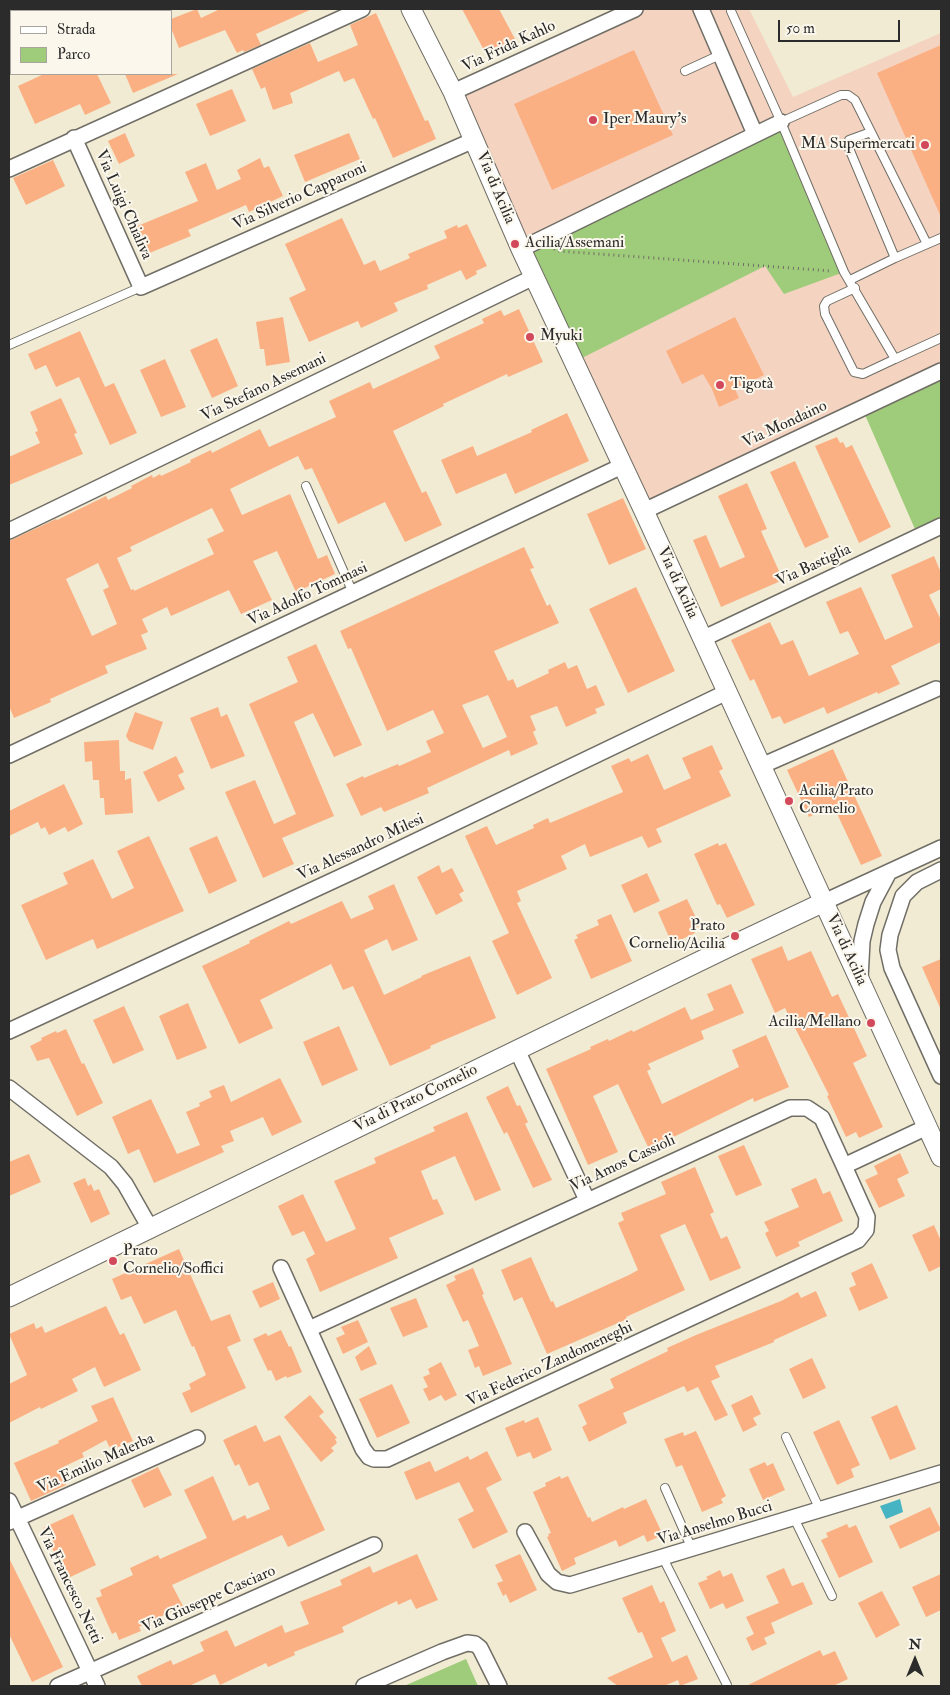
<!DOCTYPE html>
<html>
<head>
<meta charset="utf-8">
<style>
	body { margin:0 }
	#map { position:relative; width:950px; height:1695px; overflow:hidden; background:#f1ebd3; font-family:"IM FELL Double Pica",serif }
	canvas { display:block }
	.frame { position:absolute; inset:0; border:10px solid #2b2b2b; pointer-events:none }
	.legend { position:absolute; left:10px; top:10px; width:162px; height:65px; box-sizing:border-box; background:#fbf7ec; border:1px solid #a8a59f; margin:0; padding:6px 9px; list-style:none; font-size:15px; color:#2b2b2b }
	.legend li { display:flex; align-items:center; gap:10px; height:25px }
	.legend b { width:25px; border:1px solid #a8a59f }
	.north { position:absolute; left:890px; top:1635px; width:50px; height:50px; -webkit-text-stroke:4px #fbf7ec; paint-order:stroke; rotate:0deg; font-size:14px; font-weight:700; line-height:20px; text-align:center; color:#2b2b2b }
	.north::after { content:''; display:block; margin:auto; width:18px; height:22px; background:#2b2b2b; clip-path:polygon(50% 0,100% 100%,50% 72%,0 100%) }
	.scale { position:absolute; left:778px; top:20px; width:122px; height:22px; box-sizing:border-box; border:2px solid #2b2b2b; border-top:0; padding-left:6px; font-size:15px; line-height:18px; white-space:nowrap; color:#2b2b2b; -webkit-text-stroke:4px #fbf7ec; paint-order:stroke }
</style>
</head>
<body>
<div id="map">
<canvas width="950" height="1695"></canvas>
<div class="frame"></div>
<ul class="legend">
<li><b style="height:6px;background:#fff"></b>Strada</li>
<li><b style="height:14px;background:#9fcc7a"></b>Parco</li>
</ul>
<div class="north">N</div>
<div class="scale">50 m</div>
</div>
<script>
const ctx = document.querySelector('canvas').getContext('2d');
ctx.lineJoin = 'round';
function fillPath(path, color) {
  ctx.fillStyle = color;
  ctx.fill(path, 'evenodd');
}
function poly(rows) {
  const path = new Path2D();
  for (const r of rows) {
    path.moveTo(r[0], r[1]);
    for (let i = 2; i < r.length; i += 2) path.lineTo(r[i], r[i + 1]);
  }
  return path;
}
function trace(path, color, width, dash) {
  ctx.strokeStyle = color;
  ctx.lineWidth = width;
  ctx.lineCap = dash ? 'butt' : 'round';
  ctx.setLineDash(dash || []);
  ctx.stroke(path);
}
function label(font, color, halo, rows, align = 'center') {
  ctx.font = font + ' "IM FELL Double Pica",serif';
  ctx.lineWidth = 4;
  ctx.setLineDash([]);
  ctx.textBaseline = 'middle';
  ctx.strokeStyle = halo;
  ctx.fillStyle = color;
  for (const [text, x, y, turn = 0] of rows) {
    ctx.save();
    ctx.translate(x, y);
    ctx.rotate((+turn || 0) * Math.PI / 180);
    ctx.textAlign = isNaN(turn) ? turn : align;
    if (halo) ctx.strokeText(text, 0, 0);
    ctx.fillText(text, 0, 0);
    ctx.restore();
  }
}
fillPath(poly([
	[635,9,749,9,793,97,941,33,941,370,644,511,453,92]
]), '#f4d3c0');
fillPath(poly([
	[781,122,844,272,784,294,765,266,574,362,518,251],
	[941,371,941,526,918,536,862,408],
	[466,1659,478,1686,404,1686]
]), '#9fcc7a');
fillPath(poly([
	[900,1499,903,1512,886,1519,880,1506]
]), '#46b4c2');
fillPath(poly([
	[197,9,201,18,220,9,312,9,256,34,261,45,244,52,243,50,237,53,225,30,179,48,171,28,171,19],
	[462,9,499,9,515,39,486,54],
	[376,13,425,121,428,120,436,139,393,158,375,118,373,119,354,78,344,82,339,71,290,93,293,103,273,110,265,87,261,89,252,69,310,43,318,62,358,45,350,25],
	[941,45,941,217,877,73],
	[634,50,673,135,552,190,514,104],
	[44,74,97,74,111,103,85,115,80,104,35,124,18,86],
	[125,74,178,74,133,93],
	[232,89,246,121,210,136,196,104],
	[125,133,135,156,119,164,108,141],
	[349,133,360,159,305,182,294,155],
	[260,158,264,168,269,166,283,196,249,212,246,205,188,230,191,236,147,254,135,227,198,201,185,172,206,163,217,190,241,179,237,170],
	[53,160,65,186,26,205,13,178],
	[342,218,364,265,375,260,380,271,410,258,408,254,447,238,444,231,457,225,458,228,467,224,487,266,476,271,477,274,466,280,461,270,427,285,428,289,394,303,398,311,361,328,358,321,309,342,289,298,306,290,285,244],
	[519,309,543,362,508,377,507,374,443,404,444,406,393,431,422,493,426,491,442,525,405,542,385,502,338,524,312,468,305,470,298,456,230,489,242,515,290,494,318,559,327,555,335,574,296,592,277,551,253,561,272,600,241,614,229,590,171,616,167,607,142,619,148,632,141,635,147,649,105,666,108,673,50,699,51,702,14,718,9,706,9,541,56,519,57,520,106,496,108,500,132,488,131,486,152,475,153,478,160,474,161,476,191,462,190,460,211,450,212,453,260,429,269,447,336,417,329,401,370,382,373,389,440,358,434,346,484,323,482,319,501,310,504,316],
	[212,508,224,531,207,539,214,554,134,591,134,589,131,590,117,558,132,551,130,547],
	[98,563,109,587,103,590,117,624,92,636,66,579],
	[283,317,290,362,266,366,264,349,260,349,256,322],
	[735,317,764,375,735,389,739,398,719,407,712,389,703,374,682,384,666,351],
	[80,331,105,387,114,383,137,433,110,445,79,377,56,387,46,365,35,370,28,354],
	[217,338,238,386,212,398,190,350],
	[165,359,186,407,161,417,140,370],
	[61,398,77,433,74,434,83,454,9,485,9,457,40,443,35,432,38,431,30,412],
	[567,413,589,461,515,494,506,473,456,494,441,460,473,446,477,456,532,432,531,430],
	[837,437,840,443,843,442,846,448,852,445,891,527,859,543,815,446],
	[795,461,829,537,805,548,770,472],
	[747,483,767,529,761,531,783,580,721,607,693,540,706,535,720,568,745,557,718,496],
	[623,498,646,549,609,565,587,514],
	[524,547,534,568,530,569,547,606,550,604,559,623,494,651,508,681,513,679,517,688,549,673,548,670,565,662,568,669,577,665,587,689,596,685,605,705,595,709,597,713,566,727,557,706,530,716,536,730,533,732,538,744,511,756,509,750,427,788,429,793,384,812,381,807,361,816,346,784,363,776,364,778,398,764,399,766,431,752,426,741,444,733,433,710,387,731,351,648,348,649,340,631],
	[488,695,507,737,483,748,462,705],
	[934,556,941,573,941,589,929,595,941,620,941,642,891,666,900,684,878,694,877,692,827,714,824,707,784,724,780,716,772,719,754,679,750,681,731,640,770,622,781,645,793,640,809,676,859,654,848,631,840,634,826,602,861,587,885,640,913,627,891,575],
	[636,587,675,671,628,693,589,609],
	[316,644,362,745,334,757,313,713,294,722,334,816,282,838,294,864,263,878,225,792,255,780,274,824,296,814,249,704,298,682,287,657],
	[218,707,221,717,227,714,245,756,211,769,190,718],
	[135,712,163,722,153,750,129,741,126,736],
	[119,740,120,771,125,771,125,780,131,778,133,813,105,815,104,798,100,798,99,780,93,780,92,761,85,762,84,742],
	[712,745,723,769,719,771,731,796,656,829,662,842,648,848,642,836,590,857,585,844,561,856,567,869,517,891,521,901,517,903,552,978,517,995,492,941,509,933,465,836,487,826,496,845,534,828,533,825,548,818,550,823,623,792,611,766,629,758,631,762,648,754,664,790,691,778,682,758],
	[833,749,882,856,861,865,833,805,809,817,787,770],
	[176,756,184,772,178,775,185,789,158,802,143,772],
	[64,784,83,824,68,832,65,827,49,835,45,827,41,829,38,822,9,836,9,811],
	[149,836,184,911,97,949,93,939,46,960,21,905,68,884,63,873,93,859,112,899,134,888,117,851],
	[217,836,237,881,209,894,189,848],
	[718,843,719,846,726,843,755,905,727,918,720,904,717,905,694,854],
	[439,865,442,873,452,868,464,891,459,894,463,901,436,915,417,877],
	[647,873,660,901,634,913,621,885],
	[394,884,418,940,392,951,387,939,364,950,384,995,422,977,421,976,470,956,496,1018,430,1046,431,1048,390,1066,353,986,343,990,331,964,260,1000,273,1028,239,1044,202,966,250,943,249,941,289,921,291,924,342,901,351,919,374,909,368,896],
	[687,899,700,926,693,929,695,933,672,944,658,912],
	[611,914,632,961,591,979,574,940,578,938,576,935,599,925,597,920],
	[782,946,788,961,811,951,832,997,838,994,867,1056,853,1063,883,1127,859,1138,856,1132,846,1137,827,1096,829,1095,785,1008,775,1013,751,959],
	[941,959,941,1010,922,967],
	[731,984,744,1013,701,1031,704,1039,648,1064,651,1069,647,1071,662,1104,739,1067,732,1050,766,1035,789,1087,754,1102,753,1098,649,1149,618,1084,593,1096,618,1152,588,1165,546,1069,591,1049,590,1047,608,1039,609,1041,632,1030,633,1032,685,1007,691,1020,714,1010,707,994],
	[188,1003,207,1048,177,1060,159,1016],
	[124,1006,144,1050,113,1064,93,1020],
	[339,1026,358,1070,322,1086,303,1042],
	[66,1029,82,1064,84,1063,103,1103,77,1116,49,1058,37,1061,30,1046,42,1040,41,1038,56,1031,57,1033],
	[280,1078,302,1122,272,1136,263,1117,230,1131,234,1141,221,1146,224,1152,154,1183,139,1149,128,1154,112,1117,151,1099,177,1154,200,1145,186,1112,200,1106,199,1103,212,1097,209,1091,224,1085,231,1102],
	[508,1086,517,1106,520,1105,528,1122,525,1124,552,1180,533,1188,507,1132,504,1134,486,1097],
	[467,1112,501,1190,475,1201,455,1156,421,1171,433,1200,437,1199,444,1214,389,1238,398,1258,320,1292,306,1259,315,1254,304,1231,292,1236,278,1206,303,1194,326,1242,356,1229,334,1181,376,1163,374,1158,435,1131,433,1127],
	[744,1145,762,1185,736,1196,718,1156],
	[900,1153,909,1173,897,1179,905,1196,879,1208,865,1180,878,1174,874,1166],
	[29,1154,41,1182,9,1196,9,1162],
	[695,1167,714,1212,710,1214,721,1239,727,1236,741,1268,710,1281,685,1224,660,1235,685,1290,626,1317,627,1319,547,1354,522,1297,514,1301,501,1270,531,1257,551,1302,553,1301,556,1308,629,1275,638,1270,618,1223,624,1220,621,1213,666,1194,661,1182],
	[85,1178,88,1186,91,1184,94,1191,99,1189,110,1214,91,1223,73,1183],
	[816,1178,823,1194,830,1191,843,1221,798,1242,800,1246,776,1257,765,1233,769,1231,764,1222,799,1207,791,1189],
	[934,1225,941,1241,941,1266,929,1272,912,1235],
	[179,1249,211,1321,230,1314,241,1341,227,1347,246,1388,191,1413,182,1393,191,1389,189,1384,206,1375,194,1346,192,1347,176,1310,144,1324,131,1296,121,1300,112,1279],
	[872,1263,888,1298,859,1311,849,1288,856,1285,851,1273],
	[473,1268,484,1294,482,1295,512,1364,483,1376,479,1366,475,1368,468,1350,479,1346,468,1320,463,1322,446,1285,456,1280,454,1276],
	[273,1282,280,1299,260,1308,252,1291],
	[816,1291,827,1316,774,1340,774,1342,715,1366,720,1377,711,1381,728,1415,715,1421,698,1387,687,1392,684,1386,623,1413,627,1423,589,1442,582,1427,587,1424,578,1405,614,1388,610,1379,668,1351,667,1348,696,1335,781,1301,798,1292,801,1298],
	[416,1298,428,1327,403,1337,390,1308],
	[106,1306,120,1335,124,1333,141,1370,104,1387,95,1367,72,1379,78,1391,41,1409,40,1407,9,1423,9,1384,27,1375,9,1334,34,1323,36,1329,42,1326,45,1333],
	[358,1320,368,1342,343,1354,336,1338,345,1334,341,1327],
	[281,1330,289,1347,291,1346,302,1372,287,1378,286,1376,276,1381,271,1370,268,1371,253,1339,266,1333,268,1336],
	[369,1346,377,1364,361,1371,355,1357],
	[812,1358,826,1388,803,1399,789,1369],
	[441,1362,457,1395,445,1401,441,1395,429,1401,423,1389,428,1387,423,1377,430,1374,428,1369],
	[392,1384,410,1423,377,1438,359,1399],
	[310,1395,324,1412,319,1416,337,1438,335,1439,337,1443,331,1448,334,1451,321,1462,284,1417],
	[752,1395,761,1414,753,1418,757,1425,743,1432,731,1405],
	[113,1397,133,1441,111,1450,106,1440,82,1453,84,1457,59,1469,66,1485,31,1501,14,1463,59,1443,58,1441,98,1421,91,1406],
	[897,1405,916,1449,890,1460,871,1417],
	[538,1417,552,1450,533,1459,530,1452,517,1457,505,1428,524,1420,525,1423],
	[839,1420,860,1465,851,1469,854,1477,837,1485,813,1432],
	[256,1425,264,1442,280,1435,325,1530,288,1547,282,1535,172,1585,183,1606,139,1627,141,1631,119,1640,116,1632,112,1634,96,1598,102,1596,100,1590,133,1575,130,1568,158,1555,160,1559,207,1538,184,1490,213,1476,233,1521,245,1515,247,1519,270,1509,258,1482,249,1486,239,1464,235,1466,223,1440],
	[696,1431,726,1496,721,1499,723,1503,702,1512,682,1465,676,1467,664,1439,683,1432,684,1436],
	[487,1451,502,1480,486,1488,508,1532,473,1549,458,1519,474,1511,459,1482,416,1500,404,1472,430,1461,435,1472,468,1456,470,1460],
	[765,1462,767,1466,773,1463,785,1490,763,1500,749,1469],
	[158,1467,172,1495,144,1508,131,1480],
	[560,1476,561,1479,568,1476,588,1518,590,1517,592,1522,623,1507,624,1509,646,1499,663,1535,647,1542,644,1535,619,1547,616,1540,574,1558,576,1564,562,1571,547,1537,549,1536,548,1534,551,1533,533,1492,546,1486,545,1483],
	[930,1507,941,1530,900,1549,889,1526],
	[73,1514,96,1565,66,1579,43,1528],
	[847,1524,849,1528,856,1525,873,1562,839,1578,821,1540,828,1537,826,1533],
	[417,1554,438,1600,416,1609,411,1599,398,1605,397,1601,342,1627,344,1632,294,1652,295,1655,268,1667,266,1663,220,1685,215,1674,189,1686,142,1686,137,1676,171,1660,173,1665,204,1651,200,1642,227,1630,235,1647,282,1625,285,1633,309,1624,300,1602,342,1585,340,1580,370,1566,373,1573],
	[520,1554,537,1590,510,1603,506,1594,503,1596,497,1583,503,1581,495,1565],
	[9,1558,63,1667,32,1682,9,1634],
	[784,1568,792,1586,803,1582,813,1604,771,1623,775,1633,764,1638,767,1644,752,1651,746,1638,754,1634,746,1617,779,1603,766,1576],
	[720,1570,723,1577,732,1573,744,1601,726,1609,723,1603,710,1609,698,1583,708,1579,706,1577],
	[941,1574,941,1610,926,1617,912,1587],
	[652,1585,660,1603,664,1601,676,1631,661,1638,672,1662,687,1655,698,1679,680,1686,678,1680,664,1686,618,1686,607,1678,653,1657,642,1632,638,1633,622,1598],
	[882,1591,900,1625,876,1638,858,1603],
	[820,1650,823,1656,835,1651,848,1679,833,1686,746,1686]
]), '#fbb084');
const service = poly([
	[731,11,781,122,844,272,895,359,941,338],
	[685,71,722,54],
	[781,122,841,95,848,95,855,100,927,244],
	[871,132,849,140,848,146,895,258],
	[850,280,895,258,941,238],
	[855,288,827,301,824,306,825,314,854,372,863,374,895,359],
	[9,345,141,287],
	[306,486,353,593],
	[786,1437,820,1510],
	[665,1488,692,1549],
	[794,1518,832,1596],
	[663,1558,727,1685]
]);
const minor = poly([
	[75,9,76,11],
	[701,9,755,134],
	[453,92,635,9],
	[74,138,141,287,474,140],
	[9,169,362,9],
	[521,249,781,122],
	[644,511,941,371],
	[9,531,534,277],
	[702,639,941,526],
	[9,755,622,466],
	[761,766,936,689],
	[941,870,917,882,903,896,890,935,888,950,892,968,941,1076],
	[824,902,941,848],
	[860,979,862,941,866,924,873,902,889,872],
	[9,1031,356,870,727,692],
	[517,1050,587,1200],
	[9,1088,111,1167,125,1184,150,1228],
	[281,1268,363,1449,369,1457,374,1459,387,1459,858,1240,866,1230,867,1217,844,1166],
	[309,1329,790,1108,807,1108,822,1118,844,1166,927,1127],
	[9,1501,97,1686],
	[9,1522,197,1438],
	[525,1532,548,1574,557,1582,570,1585,941,1473],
	[58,1686,374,1545],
	[364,1686,442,1652,467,1643,475,1644,480,1648,499,1686]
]);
const tertiary = poly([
	[411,9,453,92,521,249,644,511,941,1157],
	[9,1297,729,947,824,902]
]);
trace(service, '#706e66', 10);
trace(minor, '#706e66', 18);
trace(tertiary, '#706e66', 21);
trace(poly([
	[554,249,558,251,832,271]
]), '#706e66', 3, [1, 4]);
trace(service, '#fff', 8);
trace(minor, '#fff', 15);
trace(tertiary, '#fff', 19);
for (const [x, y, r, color] of [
	[593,120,5,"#d1495b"],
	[925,145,5,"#d1495b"],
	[515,244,5,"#d1495b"],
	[530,337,5,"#d1495b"],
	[720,385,5,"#d1495b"],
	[789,801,5,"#d1495b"],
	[735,936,5,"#d1495b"],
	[871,1023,5,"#d1495b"],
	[113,1261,5,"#d1495b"]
]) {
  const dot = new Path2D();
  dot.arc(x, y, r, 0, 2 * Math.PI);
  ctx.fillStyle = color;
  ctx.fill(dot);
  trace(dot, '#fbf7ec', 2);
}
label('16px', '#2b2b2b', '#fbf7ec', [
	["Via Frida Kahlo",509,47,-25],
	["Via di Acilia",495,188,67],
	["Via Silverio Capparoni",300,197,-24],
	["Via Luigi Chialiva",123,205,66],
	["Via Stefano Assemani",264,388,-26],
	["Via Mondaino",785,425,-25],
	["Via Bastiglia",814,566,-25],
	["Via di Acilia",677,583,65],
	["Via Adolfo Tommasi",308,595,-25],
	["Via Alessandro Milesi",361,848,-25],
	["Via di Acilia",846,950,65],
	["Via di Prato Cornelio",416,1099,-26],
	["Via Amos Cassioli",623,1164,-25],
	["Via Federico Zandomeneghi",550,1365,-25],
	["Via Emilio Malerba",96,1464,-24],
	["Via Anselmo Bucci",715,1524,-17],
	["Via Francesco Netti",69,1586,64],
	["Via Giuseppe Casciaro",209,1600,-24]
]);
label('16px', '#2b2b2b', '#fbf7ec', [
	["Iper Maury's",603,120],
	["MA Supermercati",915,145,"right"],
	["Acilia/Assemani",525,244],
	["Myuki",540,337],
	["Tigotà",730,385],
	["Acilia/Prato",799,792],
	["Cornelio",799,810],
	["Prato",725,927,"right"],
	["Cornelio/Acilia",725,945,"right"],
	["Acilia/Mellano",861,1023,"right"],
	["Prato",123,1252],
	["Cornelio/Soffici",123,1270]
], 'left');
</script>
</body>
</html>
